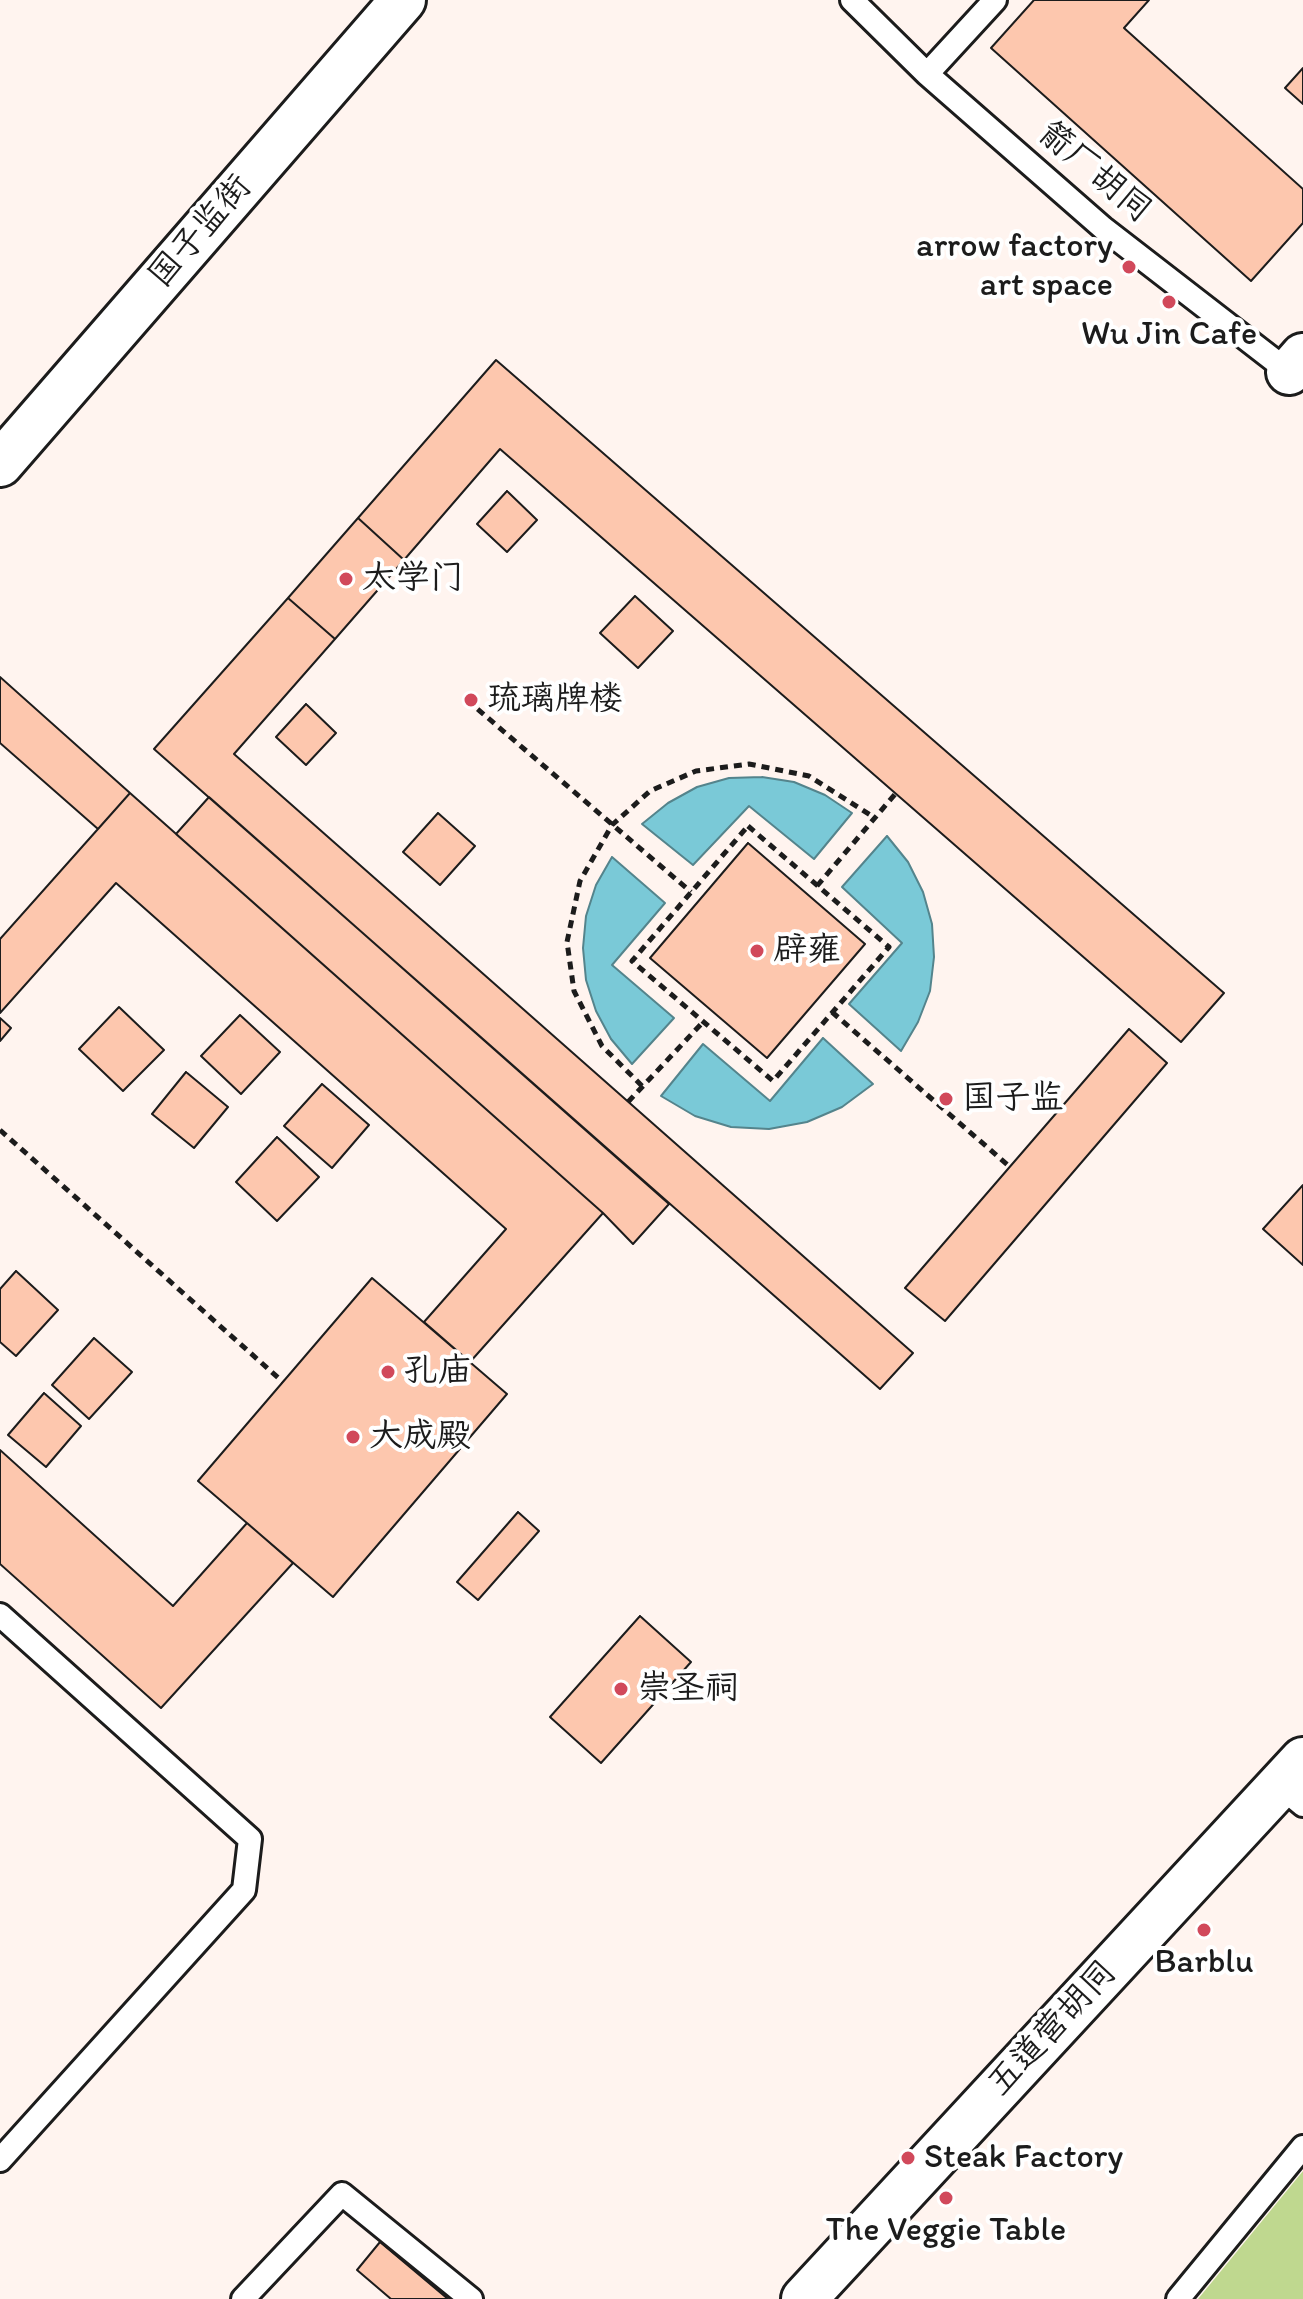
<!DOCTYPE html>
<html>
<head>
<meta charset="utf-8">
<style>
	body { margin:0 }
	canvas { display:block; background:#fff4ef }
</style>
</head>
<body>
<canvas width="1303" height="2299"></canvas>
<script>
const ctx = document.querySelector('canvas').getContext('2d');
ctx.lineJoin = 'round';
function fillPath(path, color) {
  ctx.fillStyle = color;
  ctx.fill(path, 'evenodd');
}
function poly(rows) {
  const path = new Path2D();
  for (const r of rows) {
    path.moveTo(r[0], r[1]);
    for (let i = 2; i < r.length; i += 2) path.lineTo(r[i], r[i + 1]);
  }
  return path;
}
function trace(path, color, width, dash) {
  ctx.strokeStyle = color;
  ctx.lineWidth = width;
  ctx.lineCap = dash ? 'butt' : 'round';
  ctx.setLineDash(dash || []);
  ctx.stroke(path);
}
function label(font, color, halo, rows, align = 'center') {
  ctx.font = font + ' Itim,"LXGW WenKai TC",sans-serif';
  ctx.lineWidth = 8;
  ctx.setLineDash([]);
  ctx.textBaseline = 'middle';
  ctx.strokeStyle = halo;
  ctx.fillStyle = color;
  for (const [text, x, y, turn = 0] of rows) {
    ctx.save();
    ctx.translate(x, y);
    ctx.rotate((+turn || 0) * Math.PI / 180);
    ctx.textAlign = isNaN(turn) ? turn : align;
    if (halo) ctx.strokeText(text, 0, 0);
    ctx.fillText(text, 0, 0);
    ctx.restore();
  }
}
fillPath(poly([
	[1303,2171,1303,2299,1198,2299]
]), '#bfd88f');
const water = poly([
	[762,777,794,782,825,795,852,813,814,859,749,806,693,865,642,824,668,803,697,787,729,778,762,777],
	[887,836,908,862,923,892,932,924,934,957,930,991,918,1022,901,1051,849,1004,902,943,842,887,887,836],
	[612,857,665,903,612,965,674,1018,632,1064,611,1039,596,1011,586,980,583,948,586,916,596,885,612,857],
	[823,1038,873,1084,842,1107,807,1122,769,1129,731,1127,695,1116,661,1096,703,1044,770,1101,823,1038]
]);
fillPath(water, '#7ac9d7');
trace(water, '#54848c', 2);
const building = poly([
	[1034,0,1149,0,1124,28,1303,189,1303,223,1251,281,991,48,1034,0],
	[1303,68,1303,104,1285,88,1303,68],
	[496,360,1224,993,1181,1042,500,449,404,560,358,518,496,360],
	[507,491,537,520,507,552,477,524,507,491],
	[358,518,404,560,335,639,288,598,358,518],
	[635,596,673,631,638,668,600,633,635,596],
	[288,598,335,639,234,754,913,1353,880,1389,154,749,288,598],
	[0,677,130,793,98,829,0,743,0,677],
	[306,704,336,733,306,765,276,737,306,704],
	[130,793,603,1213,470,1362,424,1322,506,1229,116,883,0,1013,0,939,130,793],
	[209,797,669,1204,633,1244,603,1213,176,834,209,797],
	[438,813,475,846,440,885,403,852,438,813],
	[748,843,865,944,767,1058,650,958,748,843],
	[119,1007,164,1050,123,1091,79,1049,119,1007],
	[240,1015,280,1052,241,1094,201,1056,240,1015],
	[0,1018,11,1028,0,1041,0,1018],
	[1129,1029,1167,1063,945,1321,905,1288,1129,1029],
	[186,1072,228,1107,194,1148,152,1114,186,1072],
	[322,1084,369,1125,332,1168,284,1126,322,1084],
	[277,1137,319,1177,277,1221,236,1182,277,1137],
	[1303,1185,1303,1265,1263,1229,1303,1185],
	[16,1271,58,1310,16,1356,0,1342,0,1289,16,1271],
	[372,1278,507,1394,333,1597,198,1481,372,1278],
	[94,1338,132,1372,89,1419,52,1385,94,1338],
	[44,1393,81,1426,46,1467,8,1435,44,1393],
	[0,1450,173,1606,247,1523,293,1563,161,1708,0,1564,0,1450],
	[518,1512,539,1531,478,1600,457,1582,518,1512],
	[640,1616,691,1662,601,1763,550,1717,640,1616],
	[380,2242,448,2299,391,2299,357,2270,380,2242]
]);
fillPath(building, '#fdc7ae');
trace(building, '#1c1c1c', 2);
const lane = poly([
	[852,0,927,74,1103,228,1293,375],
	[927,74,995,0],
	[0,1615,250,1839,244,1890,0,2160],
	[1279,1785,1303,1805],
	[243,2299,342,2194,471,2299],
	[1178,2299,1303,2147]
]);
const street = poly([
	[1289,372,1303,356],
	[0,464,403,0],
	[804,2299,1303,1760]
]);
trace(lane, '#1c1c1c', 28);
trace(street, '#1c1c1c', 50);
trace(poly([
	[467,700,691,892],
	[748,826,889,947,773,1081,632,961,748,826],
	[817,886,896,793],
	[832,1012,1010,1167],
	[642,1086,602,1046,574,991,567,942,580,881,612,825,650,791,696,771,749,764,809,776,875,818],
	[628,1102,703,1022],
	[0,1130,283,1382]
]), '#1c1c1c', 5, [8, 6]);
trace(lane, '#fff', 22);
trace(street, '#fff', 44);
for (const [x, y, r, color] of [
	[1129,267,8,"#d1495b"],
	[1169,302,8,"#d1495b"],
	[346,579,8,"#d1495b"],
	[471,700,8,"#d1495b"],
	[757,951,8,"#d1495b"],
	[946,1099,8,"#d1495b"],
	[388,1372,8,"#d1495b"],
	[353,1437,8,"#d1495b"],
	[621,1689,8,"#d1495b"],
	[1204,1930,8,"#d1495b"],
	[908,2158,8,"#d1495b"],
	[946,2198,8,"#d1495b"]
]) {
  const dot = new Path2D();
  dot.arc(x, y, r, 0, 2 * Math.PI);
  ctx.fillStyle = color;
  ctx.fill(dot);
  trace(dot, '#fff', 3);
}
label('34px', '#1c1c1c', '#fff', [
	["箭厂胡同",1094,173,40],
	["国子监街",201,232,-49],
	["五道营胡同",1053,2029,-47]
]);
label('34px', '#1c1c1c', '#fff', [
	["arrow factory",1113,247,"right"],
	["art space",1113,286,"right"],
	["Wu Jin Cafe",1169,335,"center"],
	["太学门",362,579],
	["琉璃牌楼",487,700],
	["辟雍",773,951],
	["国子监",962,1099],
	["孔庙",404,1372],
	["大成殿",369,1437],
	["崇圣祠",637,1689],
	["Barblu",1204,1963,"center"],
	["Steak Factory",924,2158],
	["The Veggie Table",946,2231,"center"]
], 'left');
</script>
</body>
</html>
